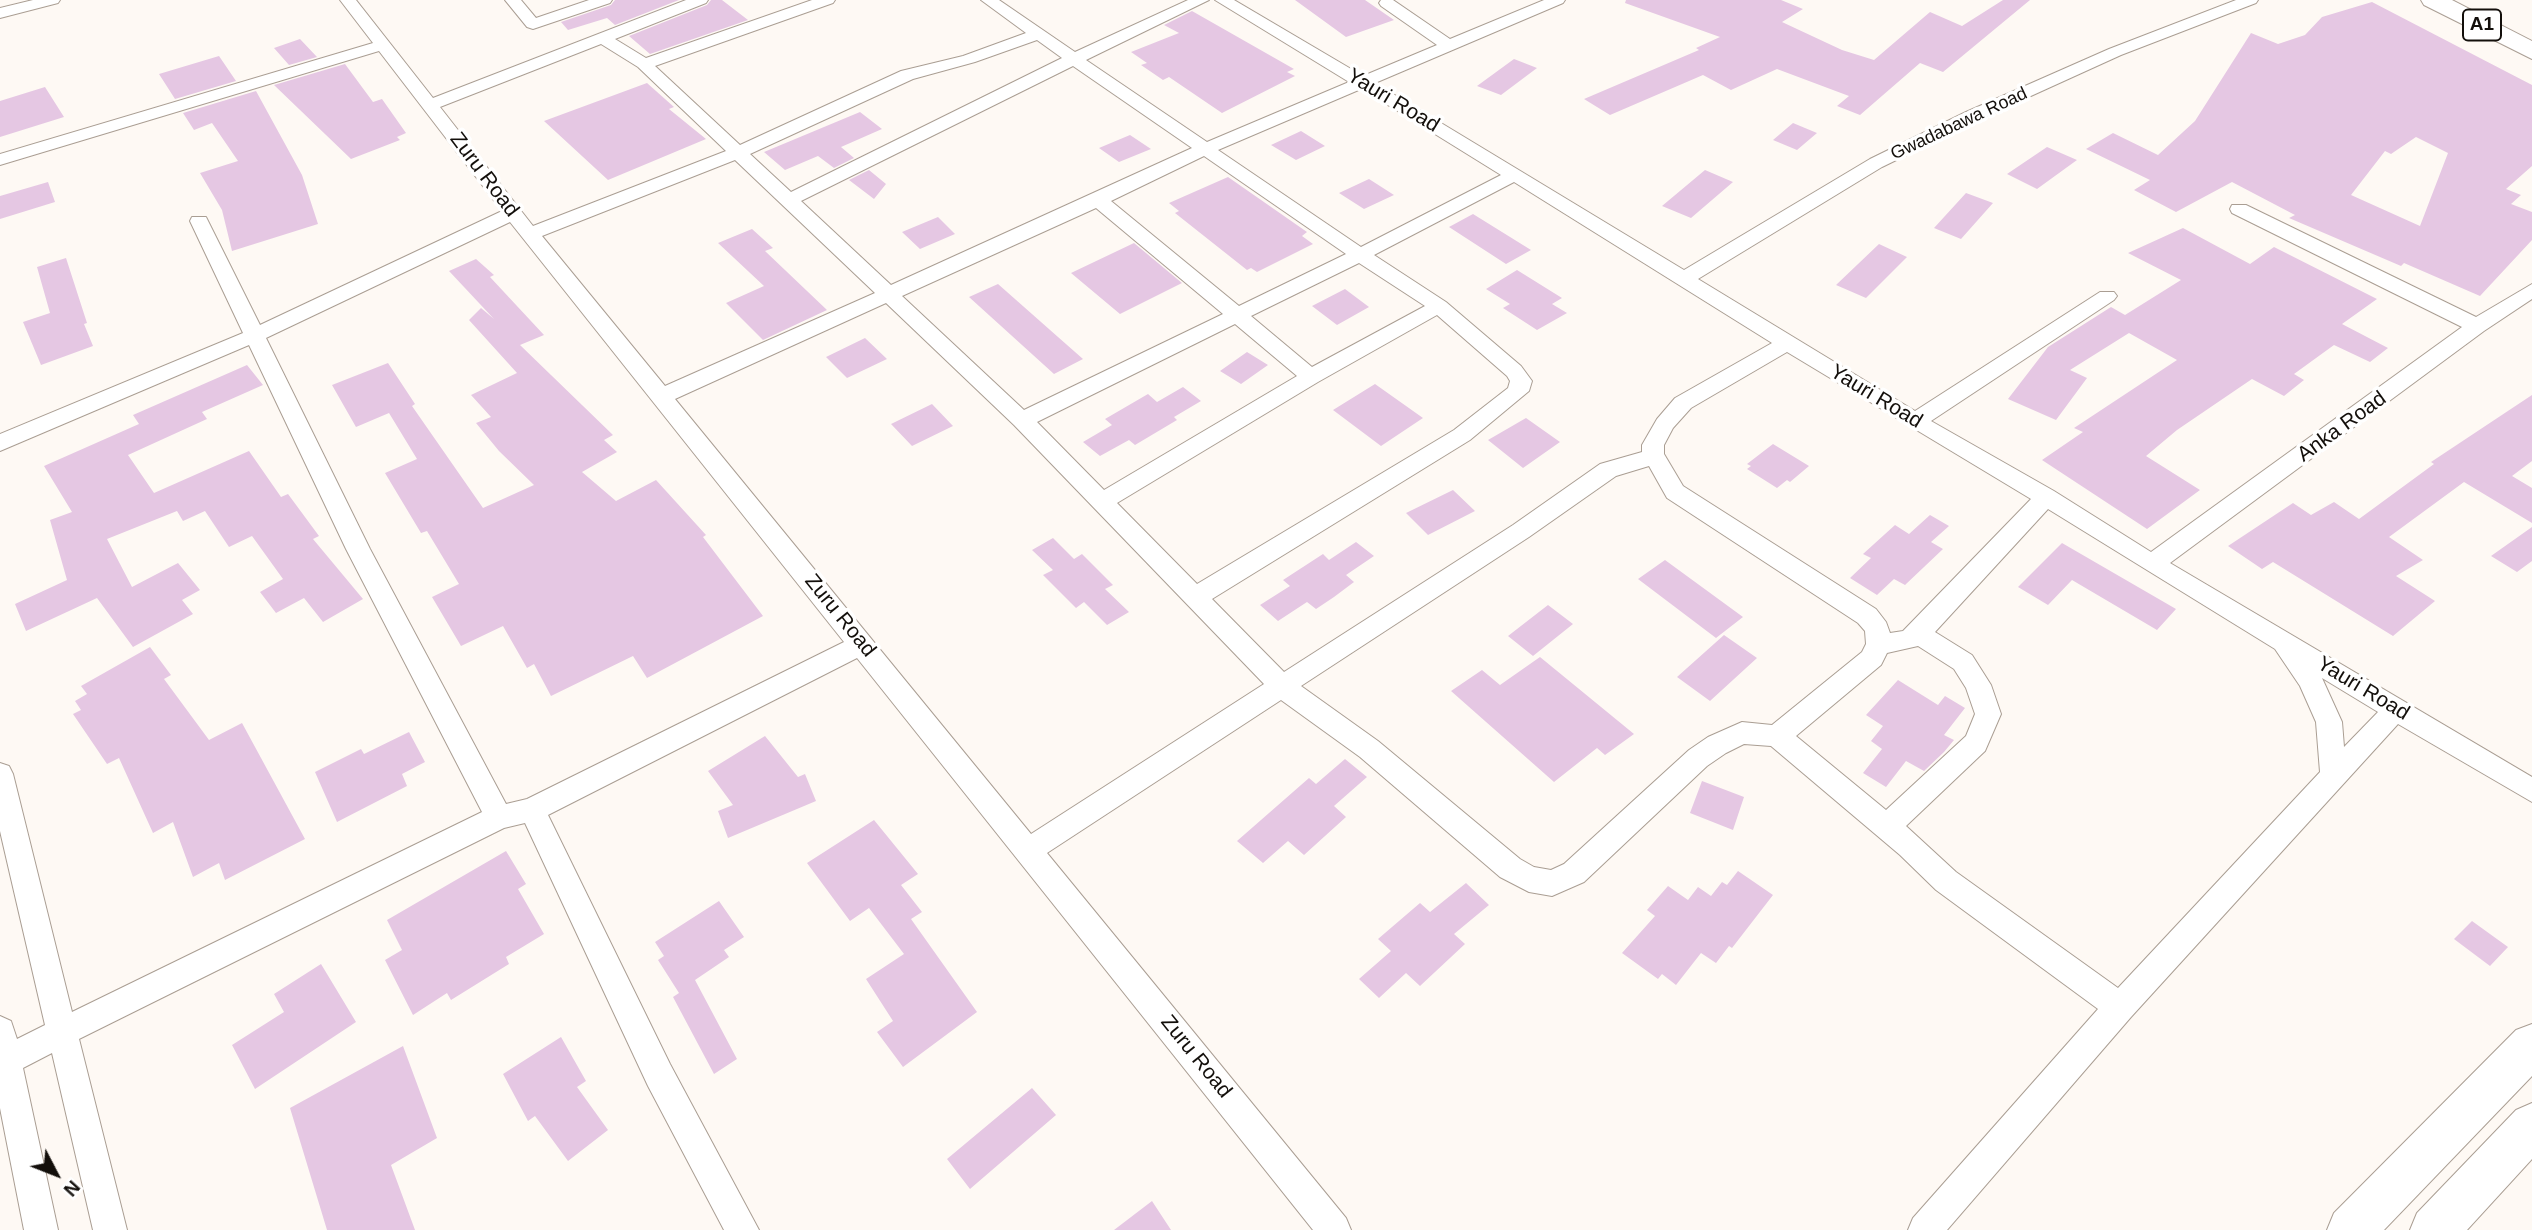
<!DOCTYPE html>
<html>
<head>
<meta charset="utf-8">
<style>
	body { margin:0 }
	#map { position:relative; width:2532px; height:1230px; overflow:hidden; background:#fef9f4; font-family:Helvetica,sans-serif }
	canvas { display:block }
	.north { position:absolute; left:21px; top:1139px; width:70px; height:70px; -webkit-text-stroke:5px #fff; paint-order:stroke; rotate:132deg; font-size:19px; font-weight:700; line-height:28px; text-align:center; color:#130f0b }
	.north::after { content:''; display:block; margin:auto; width:24px; height:32px; background:#130f0b; clip-path:polygon(50% 0,100% 100%,50% 72%,0 100%) }
</style>
</head>
<body>
<div id="map">
<canvas width="2532" height="1230"></canvas>
<div class="north">N</div>
</div>
<script>
const ctx = document.querySelector('canvas').getContext('2d');
ctx.lineJoin = 'round';
function fillPath(path, color) {
  ctx.fillStyle = color;
  ctx.fill(path, 'evenodd');
}
function poly(rows) {
  const path = new Path2D();
  for (const r of rows) {
    path.moveTo(r[0], r[1]);
    for (let i = 2; i < r.length; i += 2) path.lineTo(r[i], r[i + 1]);
  }
  return path;
}
function trace(path, color, width, dash) {
  ctx.strokeStyle = color;
  ctx.lineWidth = width;
  ctx.lineCap = dash ? 'butt' : 'round';
  ctx.setLineDash(dash || []);
  ctx.stroke(path);
}
function label(font, color, halo, rows, align = 'center') {
  ctx.font = font + ' Helvetica,sans-serif';
  ctx.lineWidth = 7;
  ctx.setLineDash([]);
  ctx.textBaseline = 'middle';
  ctx.strokeStyle = halo;
  ctx.fillStyle = color;
  for (const [text, x, y, turn = 0] of rows) {
    ctx.save();
    ctx.translate(x, y);
    ctx.rotate((+turn || 0) * Math.PI / 180);
    ctx.textAlign = isNaN(turn) ? turn : align;
    if (halo) ctx.strokeText(text, 0, 0);
    ctx.fillText(text, 0, 0);
    ctx.restore();
  }
}
fillPath(poly([
	[615,0,679,0,615,25,607,18,568,30,561,22,611,5],
	[711,0,722,0,748,20,650,54,629,36,707,5],
	[1295,0,1365,0,1394,20,1346,37],
	[1626,0,1781,0,1803,9,1782,22,1842,50,1874,60,1930,12,1962,26,2003,0,2030,0,1943,72,1920,63,1860,115,1837,106,1849,96,1777,69,1731,90,1703,75,1610,115,1584,99,1699,50,1696,48,1720,37,1625,3],
	[2372,2,2532,85,2532,166,2506,189,2521,195,2511,204,2532,212,2532,240,2480,296,2404,263,2401,266,2289,218,2295,215,2232,182,2176,212,2134,190,2150,180,2086,149,2113,133,2158,155,2195,121,2251,33,2278,44,2305,35,2322,17],
	[2416,137,2448,153,2420,226,2351,195,2385,151,2391,154],
	[1192,11,1294,69,1287,72,1295,76,1222,113,1169,77,1163,80,1141,65,1147,63,1131,52,1179,33,1164,25],
	[300,39,317,57,289,65,274,48],
	[219,56,236,81,175,99,159,74],
	[1514,59,1537,68,1501,95,1477,86],
	[345,64,373,102,382,99,406,133,397,137,400,140,351,159,274,85],
	[647,83,674,107,669,109,706,139,608,180,544,121],
	[45,87,64,117,0,137,0,101],
	[256,91,302,175,318,224,232,251,222,210,200,173,238,161,212,123,194,130,183,113],
	[860,112,882,129,841,147,854,158,834,168,818,156,785,170,764,152],
	[1793,123,1817,133,1797,150,1773,140],
	[1301,131,1325,146,1296,160,1271,145],
	[1130,135,1151,149,1119,162,1099,148],
	[2047,147,2077,160,2037,189,2007,174],
	[869,170,886,184,874,199,849,180],
	[1705,170,1733,182,1691,218,1662,206],
	[1228,177,1307,232,1302,236,1313,244,1257,272,1251,268,1247,270,1175,213,1179,211,1169,203],
	[1369,179,1394,195,1364,209,1339,193],
	[48,182,55,202,0,219,0,196],
	[1966,193,1993,203,1961,239,1934,228],
	[1473,214,1531,250,1506,264,1449,227],
	[938,217,955,234,920,249,902,232],
	[2183,228,2250,264,2274,247,2377,299,2342,324,2388,348,2370,362,2334,345,2294,374,2304,380,2284,396,2252,379,2177,430,2146,456,2200,490,2147,529,2042,460,2083,432,2074,428,2177,360,2129,333,2070,370,2087,378,2056,420,2008,399,2048,347,2111,307,2125,315,2181,280,2128,253],
	[752,229,773,248,765,251,827,310,763,340,726,303,764,286,718,243],
	[1134,243,1182,283,1120,314,1071,273],
	[1879,244,1907,257,1866,298,1836,285],
	[66,258,87,323,84,324,93,346,41,365,23,322,50,313,37,267],
	[476,259,494,275,490,277,544,335,520,345,613,435,604,440,617,452,582,472,616,501,656,480,706,535,703,537,763,616,647,678,633,656,551,696,534,664,527,668,503,626,461,646,432,597,459,584,427,531,421,533,385,473,417,459,389,413,356,427,332,385,388,363,415,404,412,406,483,508,534,485,499,451,476,423,491,417,471,395,517,373,469,320,481,308,494,319,449,271],
	[1517,270,1562,298,1552,304,1567,313,1537,330,1503,308,1510,304,1486,289],
	[998,284,1058,337,1083,359,1054,374,969,297],
	[1345,289,1369,307,1337,325,1312,306],
	[865,338,887,359,847,378,826,357],
	[1247,352,1268,365,1241,384,1220,371],
	[247,365,263,385,202,412,207,419,128,455,154,493,249,451,281,497,288,494,319,536,313,539,363,599,323,622,304,598,276,613,260,592,283,579,252,536,229,547,205,511,183,521,177,511,107,539,132,587,178,563,200,590,182,600,193,614,133,647,97,598,26,631,15,604,67,580,50,520,72,512,44,466,139,424,133,415],
	[1375,384,1423,418,1381,446,1333,410],
	[1183,387,1201,401,1174,417,1177,420,1135,445,1129,440,1100,456,1083,442,1112,425,1105,419,1148,394,1157,402],
	[2532,395,2532,461,2512,476,2532,488,2532,523,2464,482,2389,537,2423,560,2396,576,2435,601,2393,636,2273,562,2262,569,2228,546,2293,503,2311,515,2334,502,2359,519,2434,464,2431,462],
	[932,404,953,426,912,446,891,424],
	[1526,418,1560,442,1523,468,1488,440],
	[1773,444,1809,466,1790,482,1787,480,1777,488,1747,469,1751,466,1747,464],
	[1453,490,1475,511,1428,535,1406,513],
	[1930,515,1949,526,1931,542,1943,549,1905,585,1894,579,1877,595,1850,578,1871,558,1863,554,1895,525,1909,534],
	[2532,527,2532,561,2517,572,2491,556],
	[1053,538,1074,559,1082,554,1113,585,1105,589,1129,612,1107,625,1084,602,1076,608,1043,575,1053,570,1032,550],
	[1356,542,1374,556,1346,575,1354,582,1334,597,1316,609,1307,602,1278,621,1260,605,1290,586,1283,580,1323,554,1329,560],
	[2062,543,2176,609,2157,630,2072,580,2048,605,2018,587],
	[1665,560,1743,617,1716,638,1638,579],
	[1548,605,1573,624,1533,656,1508,636],
	[1724,635,1757,658,1710,701,1677,677],
	[150,647,171,675,164,679,209,740,242,723,305,839,225,880,219,863,193,877,173,822,153,833,119,758,107,764,73,714,81,710,75,701,87,694,81,686],
	[1540,657,1634,734,1605,755,1597,748,1554,782,1451,691,1482,670,1500,685],
	[1898,680,1938,705,1945,696,1965,708,1944,735,1954,740,1944,752,1924,771,1906,761,1886,787,1863,773,1882,749,1871,741,1883,726,1866,715],
	[409,732,425,762,402,774,407,786,337,822,315,772,361,749,364,754],
	[765,736,798,777,805,774,816,801,728,838,718,811,733,805,708,771],
	[1345,759,1367,777,1334,806,1346,817,1304,855,1288,841,1263,863,1237,841,1309,778,1316,784],
	[1702,781,1744,797,1733,830,1690,813],
	[874,820,918,874,901,885,922,912,911,919,977,1012,903,1067,877,1032,893,1021,866,979,904,954,869,908,850,921,807,863],
	[506,851,526,884,518,889,544,934,506,957,509,964,451,1000,447,993,413,1015,385,960,402,950,387,920],
	[1738,871,1773,895,1732,948,1729,946,1716,963,1701,953,1676,985,1662,974,1658,979,1622,953,1655,916,1647,910,1668,886,1688,900,1698,887,1711,896,1722,882,1727,885],
	[1466,883,1489,905,1454,934,1465,944,1420,986,1406,973,1379,998,1359,979,1391,951,1378,939,1420,903,1430,912],
	[719,901,744,937,724,950,729,957,695,980,737,1059,714,1074,673,997,679,993,658,960,664,956,655,942],
	[2472,921,2508,947,2490,966,2454,939],
	[321,964,356,1022,255,1089,232,1045,284,1012,274,994],
	[561,1037,586,1081,577,1087,608,1130,568,1161,535,1116,528,1121,503,1074],
	[403,1046,437,1138,391,1165,415,1230,327,1230,290,1108],
	[1032,1088,1056,1115,970,1189,947,1159],
	[1152,1201,1171,1230,1114,1230]
]), '#e5c7e3');
const minor = poly([
	[33,0,60,0,58,3,0,18,0,8,33,0],
	[340,0,356,0,433,98,686,0,708,0,706,3,615,39,646,58,812,0,835,0,833,3,655,66,740,145,901,71,963,56,1026,33,981,0,999,0,1075,52,1188,0,1209,0,1086,60,1207,142,1349,82,1215,0,1234,0,1363,76,1437,45,1381,6,1379,3,1381,0,1393,0,1450,39,1544,0,1565,0,1563,3,1375,83,1684,270,1870,159,1966,112,2109,49,2236,0,2258,0,2256,3,2121,55,1978,120,1882,167,1698,279,1915,411,2100,292,2114,292,2117,296,2114,300,1931,421,2054,491,2151,552,2462,327,2232,213,2230,209,2232,205,2246,205,2476,317,2532,284,2532,299,2484,331,2170,563,2532,777,2532,802,2398,724,2131,1017,1947,1230,1908,1230,1913,1218,2098,1009,1936,890,1900,855,1771,746,1744,744,1726,753,1707,766,1584,882,1552,896,1529,892,1500,877,1360,757,1281,700,1047,853,1346,1218,1351,1230,1313,1230,857,658,548,815,670,1064,759,1230,724,1230,648,1086,525,823,504,828,79,1039,127,1230,93,1230,52,1053,23,1068,58,1230,24,1230,0,1108,0,1016,11,1021,17,1039,45,1025,0,831,0,763,9,766,13,774,72,1012,482,812,346,549,249,345,0,451,0,434,243,333,190,221,192,217,206,217,260,325,502,211,379,51,0,165,0,154,373,43,340,0],
	[1037,40,1062,58,791,192,750,154,913,79,975,62,1037,40],
	[601,44,638,67,726,151,533,226,440,107,601,44],
	[1073,66,1192,148,891,285,801,201,1073,66],
	[1361,89,1401,113,1501,175,1361,247,1218,150,1361,89],
	[1204,156,1346,254,1239,306,1111,201,1204,156],
	[735,160,875,293,665,386,542,236,735,160],
	[1514,182,1772,343,1675,398,1657,419,1642,445,1642,452,1600,464,1513,525,1284,672,1212,599,1470,440,1529,391,1532,381,1521,366,1446,302,1374,255,1514,182],
	[1096,208,1223,314,1024,410,902,296,1096,208],
	[510,222,844,642,527,799,506,804,370,549,266,338,510,222],
	[1359,263,1425,306,1312,367,1251,316,1359,263],
	[886,303,1014,425,1264,684,1031,834,675,399,886,303],
	[1437,315,1507,376,1510,381,1508,388,1454,430,1197,584,1117,503,1318,382,1437,315],
	[1235,324,1297,376,1104,490,1037,422,1235,324],
	[1787,352,2031,499,1903,631,1890,633,1886,622,1876,609,1683,486,1664,454,1664,445,1673,428,1691,408,1787,352],
	[1649,466,1667,498,1858,623,1865,631,1866,644,1862,652,1772,725,1742,722,1708,737,1689,750,1564,864,1551,870,1534,867,1520,859,1378,741,1301,686,1529,537,1616,476,1649,466],
	[2048,509,2275,649,2300,686,2316,722,2320,772,2118,988,1956,872,1906,826,1985,751,2001,714,1991,685,1972,655,1935,632,2048,509],
	[1918,646,1954,669,1966,688,1975,714,1966,736,1886,810,1796,736,1881,665,1887,653,1918,646],
	[2322,678,2378,712,2344,747,2342,722,2322,678],
	[505,0,521,0,536,18,589,0,612,0,610,3,533,29,527,27,505,0]
]);
const secondary = poly([
	[2532,1024,2532,1076,2384,1230,2327,1230,2334,1213,2516,1030,2532,1024],
	[2532,1103,2532,1159,2467,1230,2410,1230,2417,1213,2516,1110,2532,1103]
]);
const trunk = poly([
	[2421,0,2452,0,2532,41,2532,59,2424,5,2421,0]
]);
trace(minor, '#aa9e93', 2);
trace(secondary, '#aa9e93', 2);
trace(trunk, '#aa9e93', 2);
fillPath(minor, '#fff');
fillPath(secondary, '#fff');
fillPath(trunk, '#fff');
label('18px', '#130f0b', '#fff', [
	["Gwadabawa Road",1959,124,-25]
]);
for (const [x, y, w] of [
	[2482,25,38]
]) {
  const box = new Path2D();
  box.roundRect(x - w / 2, y - 15.5, w, 31, 5);
  ctx.fillStyle = '#fff';
  ctx.fill(box);
  trace(box, '#130f0b', 2);
}
label('bold 19px', '#130f0b', null, [
	["A1",2482,25]
]);
label('21px', '#130f0b', '#fff', [
	["Yauri Road",1393,101,31],
	["Zuru Road",484,175,53],
	["Yauri Road",1876,397,31],
	["Anka Road",2342,427,-36],
	["Zuru Road",840,616,51],
	["Yauri Road",2363,689,31],
	["Zuru Road",1196,1057,51]
]);
</script>
</body>
</html>
